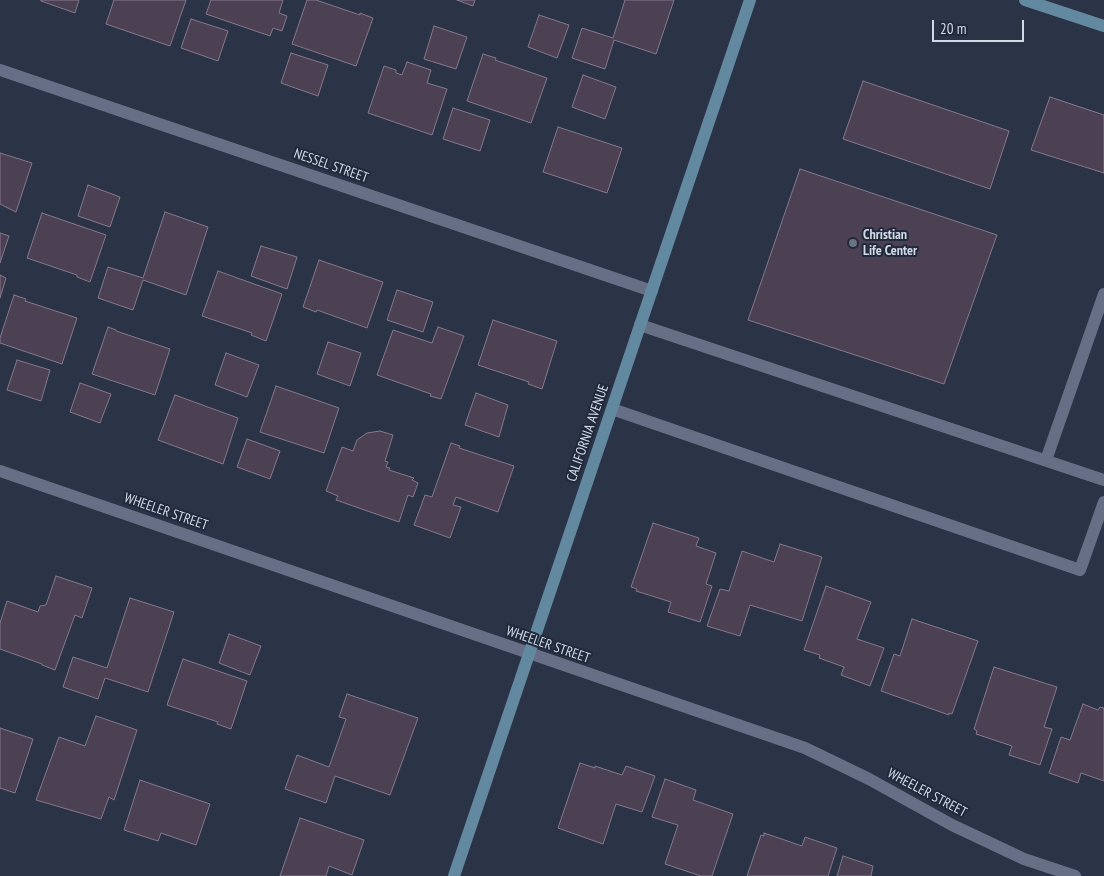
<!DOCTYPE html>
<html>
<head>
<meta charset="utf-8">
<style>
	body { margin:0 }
	#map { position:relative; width:1104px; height:876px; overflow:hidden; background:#2b3346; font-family:"PT Sans Narrow",sans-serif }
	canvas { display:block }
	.scale { position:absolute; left:932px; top:20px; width:92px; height:22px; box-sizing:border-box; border:2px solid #d3d9e6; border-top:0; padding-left:6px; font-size:15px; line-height:18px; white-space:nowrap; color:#d3d9e6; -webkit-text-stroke:4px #21293c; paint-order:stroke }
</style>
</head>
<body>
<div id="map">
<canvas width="1104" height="876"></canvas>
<div class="scale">20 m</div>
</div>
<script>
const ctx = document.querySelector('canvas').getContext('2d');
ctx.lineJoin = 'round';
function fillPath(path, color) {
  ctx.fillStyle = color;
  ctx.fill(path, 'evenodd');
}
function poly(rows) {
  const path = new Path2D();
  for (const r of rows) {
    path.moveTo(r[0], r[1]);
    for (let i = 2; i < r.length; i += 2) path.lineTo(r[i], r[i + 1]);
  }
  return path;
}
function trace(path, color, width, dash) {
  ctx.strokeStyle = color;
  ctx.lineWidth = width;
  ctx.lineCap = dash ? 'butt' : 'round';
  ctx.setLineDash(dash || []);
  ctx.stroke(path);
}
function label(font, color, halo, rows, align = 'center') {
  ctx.font = font + ' "PT Sans Narrow",sans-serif';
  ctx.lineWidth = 4;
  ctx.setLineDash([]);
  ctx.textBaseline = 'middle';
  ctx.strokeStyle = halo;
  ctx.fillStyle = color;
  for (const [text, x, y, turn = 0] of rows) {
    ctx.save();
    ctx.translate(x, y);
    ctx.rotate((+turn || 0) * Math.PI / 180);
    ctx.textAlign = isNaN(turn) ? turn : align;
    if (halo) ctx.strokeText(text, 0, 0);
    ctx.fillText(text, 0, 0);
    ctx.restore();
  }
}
const building = poly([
	[41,0,79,0,75,13,41,1,41,0],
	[114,0,186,0,170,46,106,24,114,0],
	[211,0,283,0,279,13,287,16,282,31,273,28,270,36,206,14,211,0],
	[307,0,316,0,360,15,360,13,373,18,356,66,292,44,307,0],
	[457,0,475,0,473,6,457,0],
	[625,0,674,0,656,54,614,40,605,69,572,58,582,28,613,38,625,0],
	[539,15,569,25,557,58,528,47,539,15],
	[191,19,228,31,218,61,181,48,191,19],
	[434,26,467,37,456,69,424,59,434,26],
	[291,53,328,65,318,96,281,83,291,53],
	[483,54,496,58,495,60,547,78,531,123,467,101,483,54],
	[407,62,431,70,427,83,447,89,432,135,368,113,384,66,396,70,396,73,402,75,407,62],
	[583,75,616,87,605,119,572,107,583,75],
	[863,81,1009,131,990,189,843,139,863,81],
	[1050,97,1104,115,1104,173,1031,150,1050,97],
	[453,108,490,120,480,151,443,139,453,108],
	[558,127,622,148,607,193,543,172,558,127],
	[0,153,32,163,16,212,0,204,0,153],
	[800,169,997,235,944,384,748,320,800,169],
	[88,185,120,197,110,227,78,216,88,185],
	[165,212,208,227,186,295,143,280,133,310,98,298,108,267,143,278,165,212],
	[42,213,106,235,90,282,77,277,77,275,27,258,42,213],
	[0,233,9,236,0,263,0,233],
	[261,246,297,257,287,289,251,276,261,246],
	[319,260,383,282,367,328,317,310,316,312,303,307,319,260],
	[218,271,282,294,266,341,251,335,252,333,202,316,218,271],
	[0,275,6,278,0,298,0,275],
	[397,290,433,302,423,332,387,320,397,290],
	[14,295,26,299,25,301,77,318,62,364,0,343,0,338,14,295],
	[493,320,557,341,542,389,528,384,529,382,478,365,493,320],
	[108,327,116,330,116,331,170,349,155,395,92,374,108,327],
	[438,327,464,336,441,399,430,396,431,394,377,375,393,330,432,343,438,327],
	[328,342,361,353,350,386,317,374,328,342],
	[226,353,259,365,247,397,215,385,226,353],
	[17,360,50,370,41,401,7,390,17,360],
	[80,383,111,394,100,423,70,412,80,383],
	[276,386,339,408,324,453,260,432,276,386],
	[476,393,508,405,499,437,465,425,476,393],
	[175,395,238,418,223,464,158,440,175,395],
	[380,431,393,435,385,461,388,462,386,467,390,468,389,470,414,478,412,480,418,483,413,497,408,495,399,522,336,500,338,496,326,491,342,447,353,451,357,440,367,433,380,431],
	[247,439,280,451,270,479,237,467,247,439],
	[451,443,460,446,459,448,514,466,498,512,456,497,453,505,461,507,450,538,414,525,425,495,432,497,451,443],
	[653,523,699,538,696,546,716,553,706,584,712,586,700,622,668,612,671,602,636,591,637,589,631,587,653,523],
	[780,544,822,557,802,621,750,605,740,636,707,626,720,589,729,591,742,551,774,562,780,544],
	[56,576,92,588,82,618,75,615,55,670,42,665,42,664,0,649,0,623,7,601,38,612,40,606,46,605,56,576],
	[826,586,871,602,857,639,884,648,870,686,841,675,844,667,819,658,820,655,804,650,826,586],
	[130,598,174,612,148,692,105,678,98,699,63,687,73,657,107,668,130,598],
	[912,619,978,641,952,714,949,713,949,715,881,691,894,654,900,656,912,619],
	[229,634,261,646,250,675,219,663,229,634],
	[183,659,247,681,231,729,217,724,218,722,167,705,183,659],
	[994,667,1057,687,1044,727,1052,729,1040,765,1009,755,1012,746,976,734,977,731,974,729,994,667],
	[347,694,418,718,390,795,335,776,326,803,285,789,297,755,329,767,346,719,339,717,347,694],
	[1083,704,1098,710,1100,707,1104,708,1104,781,1081,773,1078,783,1049,773,1061,737,1070,740,1083,704],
	[96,716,137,730,114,800,109,797,101,819,36,800,59,737,85,746,96,716],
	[0,728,33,739,15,793,0,788,0,728],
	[580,763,595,768,595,766,622,775,626,766,655,776,642,812,616,804,603,844,558,828,580,763],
	[665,779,696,790,693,800,733,814,712,876,701,876,665,864,678,825,652,817,665,779],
	[140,780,210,804,196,845,161,833,158,841,124,830,140,780],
	[300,818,364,840,352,875,329,866,326,876,280,876,300,818],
	[764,833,802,846,805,837,837,848,828,876,747,876,761,835,764,836,764,833],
	[843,856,873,866,871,876,837,876,843,856]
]);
fillPath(building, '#4c4053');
trace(building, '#85788e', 1);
trace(poly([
	[640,325,1104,480],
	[612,409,1080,570,1104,502],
	[1046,460,1104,294]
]), '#666f86', 12);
trace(poly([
	[0,70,652,291],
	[0,471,805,748,869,779,952,825,1024,859,1075,876]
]), '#666f86', 12);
trace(poly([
	[1025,0,1104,26],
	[454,876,750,0]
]), '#6289a0', 12);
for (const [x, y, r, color] of [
	[853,243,5,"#6b7280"]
]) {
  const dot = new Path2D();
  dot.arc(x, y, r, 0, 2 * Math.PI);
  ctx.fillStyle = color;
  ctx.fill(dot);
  trace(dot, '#21293c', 2);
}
label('14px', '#d3d9e6', '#21293c', [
	["NESSEL STREET",331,166,19],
	["CALIFORNIA AVENUE",588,433,-71],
	["WHEELER STREET",166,512,19],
	["WHEELER STREET",548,645,19],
	["WHEELER STREET",927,793,28]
]);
label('bold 14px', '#d3d9e6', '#21293c', [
	["Christian",863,235],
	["Life Center",863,251]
], 'left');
</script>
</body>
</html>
